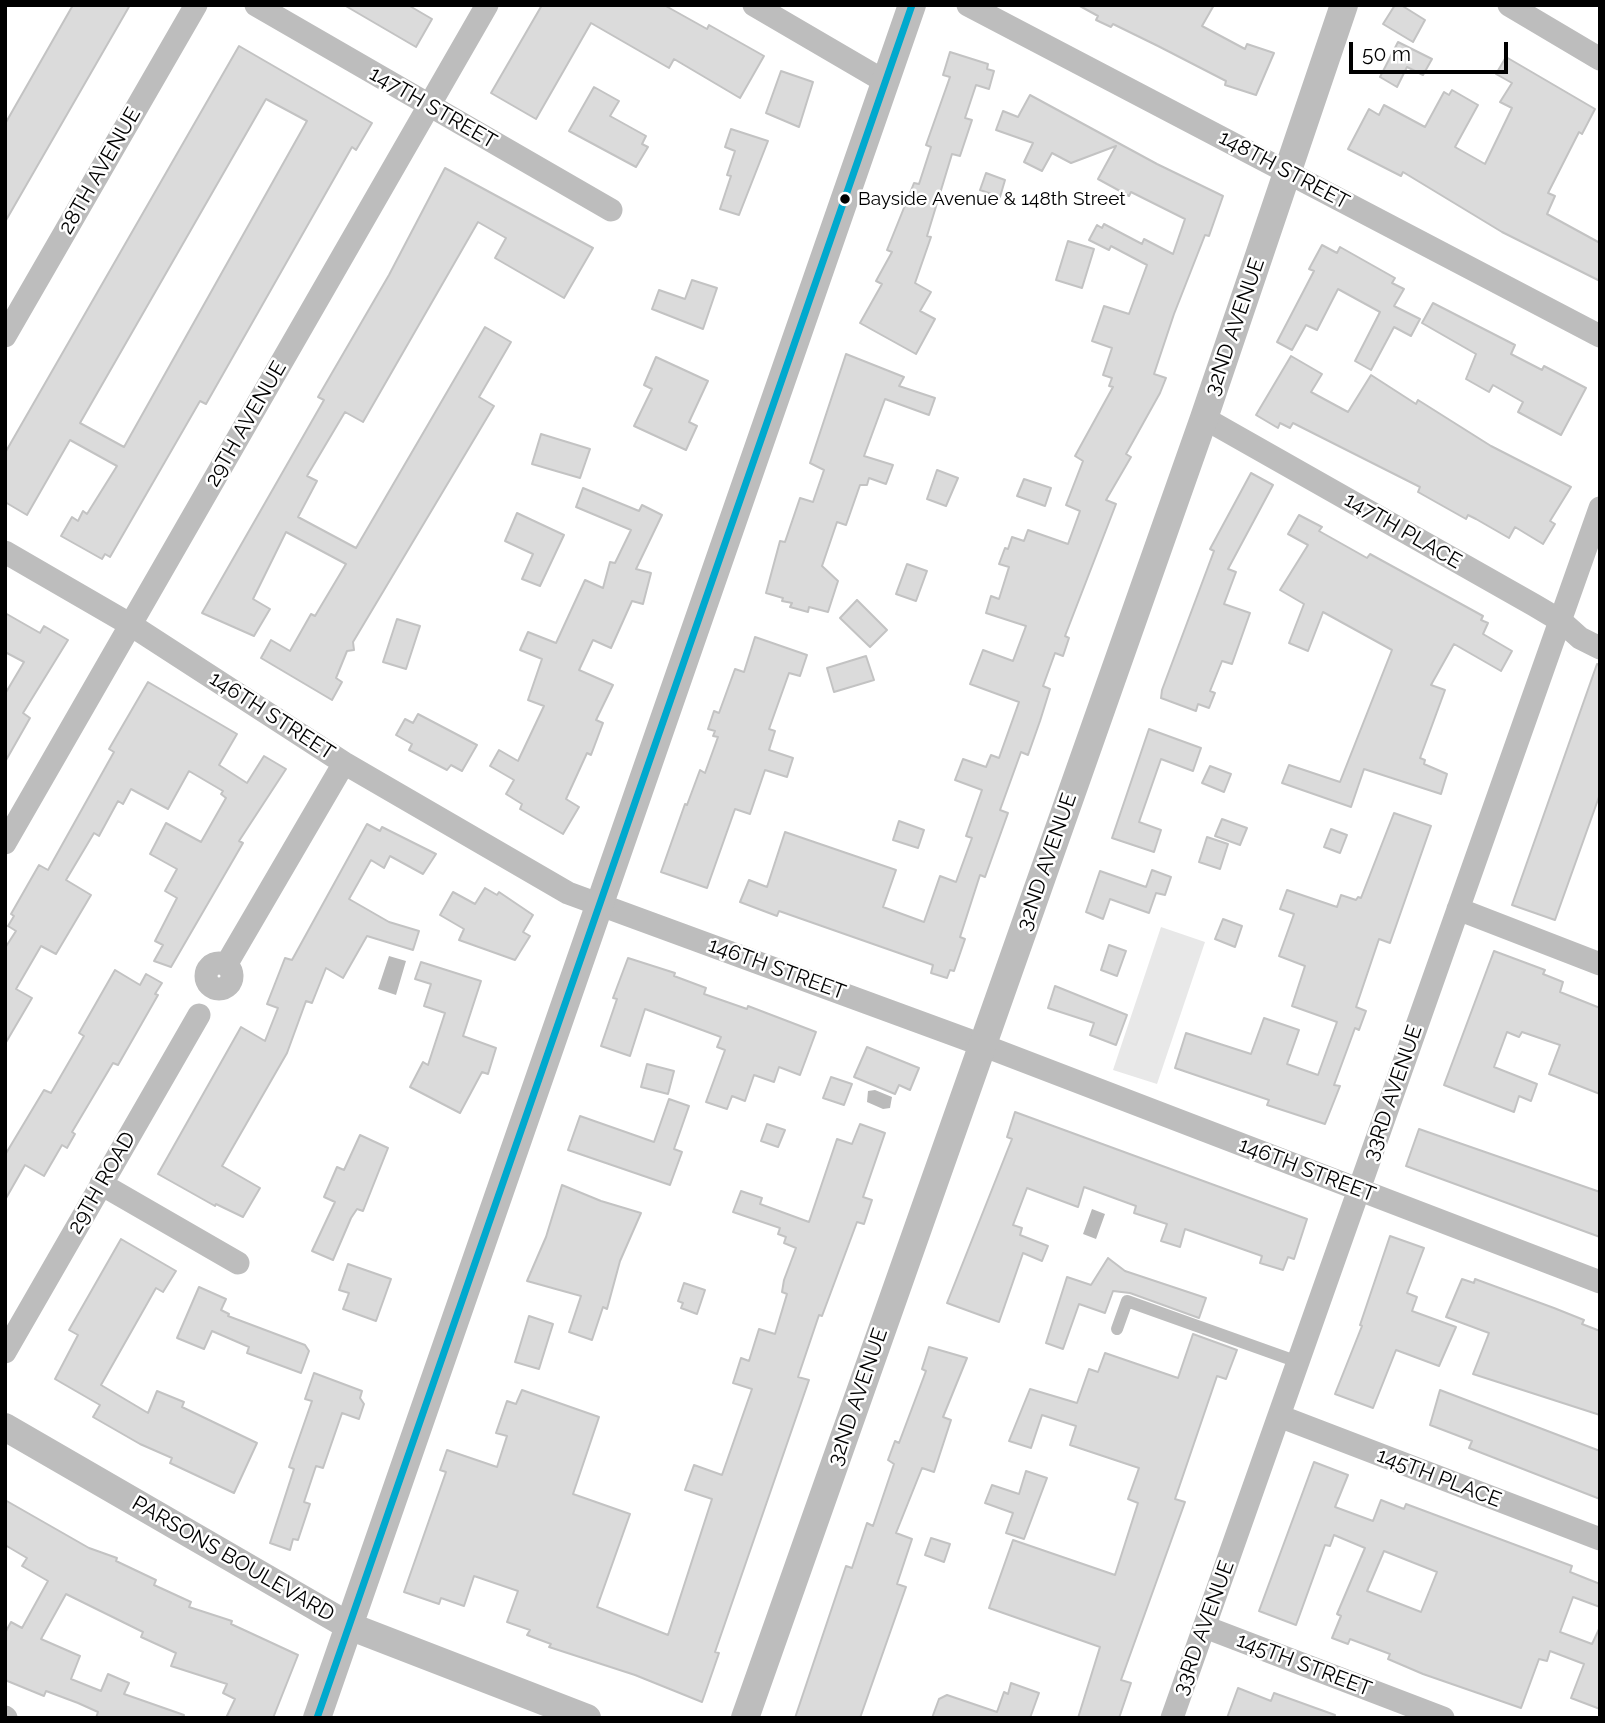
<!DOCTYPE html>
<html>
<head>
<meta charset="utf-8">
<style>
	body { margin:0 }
	#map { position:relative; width:1605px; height:1723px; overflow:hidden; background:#fff; font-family:Raleway,sans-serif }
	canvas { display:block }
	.frame { position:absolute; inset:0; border:7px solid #000; pointer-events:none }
	.scale { position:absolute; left:1349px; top:42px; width:159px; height:32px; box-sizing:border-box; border:4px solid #000; border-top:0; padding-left:9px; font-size:21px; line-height:24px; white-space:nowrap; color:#000; -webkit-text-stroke:5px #fff; paint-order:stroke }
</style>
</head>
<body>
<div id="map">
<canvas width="1605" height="1723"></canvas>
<div class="frame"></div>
<div class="scale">50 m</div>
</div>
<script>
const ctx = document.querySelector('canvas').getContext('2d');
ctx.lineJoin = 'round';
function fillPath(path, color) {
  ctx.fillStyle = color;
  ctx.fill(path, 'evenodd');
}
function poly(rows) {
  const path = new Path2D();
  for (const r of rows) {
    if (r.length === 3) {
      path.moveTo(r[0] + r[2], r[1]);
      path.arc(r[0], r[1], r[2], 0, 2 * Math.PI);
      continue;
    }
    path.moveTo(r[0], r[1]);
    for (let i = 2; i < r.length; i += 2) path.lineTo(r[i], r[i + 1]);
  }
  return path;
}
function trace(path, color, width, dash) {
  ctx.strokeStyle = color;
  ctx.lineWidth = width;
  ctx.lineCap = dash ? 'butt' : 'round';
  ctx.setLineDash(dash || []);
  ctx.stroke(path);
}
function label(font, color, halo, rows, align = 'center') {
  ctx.font = font + ' Raleway,sans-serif';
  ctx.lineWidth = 5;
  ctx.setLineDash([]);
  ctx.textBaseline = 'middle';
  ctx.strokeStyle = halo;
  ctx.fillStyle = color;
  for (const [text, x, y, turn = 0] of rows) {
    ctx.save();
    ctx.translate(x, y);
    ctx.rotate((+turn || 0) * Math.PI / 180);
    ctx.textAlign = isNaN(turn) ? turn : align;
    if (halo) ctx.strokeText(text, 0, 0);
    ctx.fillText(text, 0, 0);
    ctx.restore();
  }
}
fillPath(poly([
	[1161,927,1205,942,1157,1084,1113,1070]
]), '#e8e8e8');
fillPath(poly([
	[389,956,406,961,396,995,378,989],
	[875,1090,892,1097,890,1108,883,1109,867,1102,868,1091],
	[1092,1209,1105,1214,1096,1239,1083,1234]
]), '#bababa');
const building = poly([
	[73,5,130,5,5,222,5,124,73,5],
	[344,5,408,5,432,19,416,47,344,5],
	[542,5,664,5,707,29,709,25,764,56,740,98,674,59,669,68,591,23,536,119,491,93,542,5],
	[1078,5,1214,5,1202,26,1245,49,1247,44,1274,53,1256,95,1225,85,1226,81,1158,46,1113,24,1111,27,1096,20,1098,16,1078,5],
	[1395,5,1401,5,1425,20,1413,42,1383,24,1395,5],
	[1398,42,1432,59,1423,75,1407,67,1397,87,1380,77,1398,42],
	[239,46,372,123,356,150,352,147,206,404,200,401,110,557,105,554,102,559,61,536,72,517,78,521,83,511,87,514,117,466,70,440,27,515,5,502,5,453,239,46],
	[266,99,307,121,124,447,80,423,266,99],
	[950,52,988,64,987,69,994,71,989,89,976,85,965,118,972,120,960,156,952,154,927,236,931,237,915,283,931,292,920,311,935,319,916,354,860,323,882,284,876,281,892,252,887,250,914,183,919,184,931,147,926,145,950,77,943,75,950,52],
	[1506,57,1595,109,1582,134,1579,132,1548,193,1555,196,1547,214,1600,243,1600,281,1502,232,1403,172,1401,176,1348,149,1369,109,1379,115,1384,105,1425,127,1444,92,1449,95,1452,90,1478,105,1455,147,1485,164,1512,108,1500,102,1512,83,1496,74,1506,57],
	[781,71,813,82,799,127,766,113,781,71],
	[594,87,619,101,610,116,646,136,642,144,648,147,636,167,569,131,594,87],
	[1030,95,1157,164,1223,196,1209,236,1205,235,1174,314,1154,374,1166,378,1160,393,1126,454,1131,457,1106,500,1116,504,1065,636,1069,638,1063,656,1055,653,1043,686,1050,689,1040,721,1028,755,1021,752,1000,810,1008,813,985,877,980,875,960,937,965,939,954,971,950,970,947,978,931,973,933,965,779,911,777,916,740,902,749,880,767,887,785,832,896,870,883,907,924,922,940,876,956,882,972,838,966,836,982,790,955,780,963,759,986,767,991,755,999,758,1019,702,970,684,983,650,1013,661,1026,626,986,613,991,596,999,599,1009,567,999,564,1005,548,1008,549,1012,537,1024,541,1028,530,1068,544,1080,511,1066,505,1083,461,1075,456,1113,387,1109,386,1112,378,1103,375,1112,348,1092,341,1104,306,1129,314,1147,265,1111,246,1109,250,1089,240,1097,225,1102,228,1104,224,1142,244,1144,239,1173,254,1185,219,1131,192,1129,196,1098,179,1116,146,1071,163,1052,153,1042,171,1024,162,1033,143,996,130,1003,111,1018,117,1030,95],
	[731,129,768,141,739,215,720,209,731,176,727,175,735,151,725,147,731,129],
	[445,168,593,248,564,298,495,258,506,238,478,222,363,422,345,412,307,476,317,481,298,517,356,548,485,327,511,342,479,397,494,406,353,642,354,650,347,651,336,678,342,682,332,700,261,658,271,640,290,651,311,614,315,616,346,564,286,532,253,599,270,609,254,636,202,613,324,400,318,397,389,275,445,168],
	[986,173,1005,180,1000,197,980,190,986,173],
	[1068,241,1094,249,1082,288,1056,280,1068,241],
	[1322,245,1337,253,1340,247,1395,278,1392,283,1404,289,1394,306,1420,319,1411,336,1394,327,1371,370,1355,361,1380,312,1338,289,1317,330,1306,325,1292,350,1277,342,1314,271,1309,269,1322,245],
	[692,280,717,288,703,329,652,309,659,290,685,299,692,280],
	[1433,303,1515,345,1511,354,1542,370,1544,366,1586,388,1561,435,1518,412,1523,402,1493,385,1489,392,1466,379,1476,354,1422,323,1433,303],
	[846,354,904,377,899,386,935,398,929,415,885,399,864,456,893,465,886,484,869,478,867,485,860,485,846,525,837,522,822,566,838,581,828,612,809,607,808,612,790,607,792,603,782,601,783,598,766,593,780,541,785,542,800,498,813,502,824,470,810,463,846,354],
	[1291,356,1322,374,1311,392,1348,412,1371,375,1416,404,1418,400,1491,446,1571,487,1550,521,1555,524,1543,544,1515,527,1509,538,1476,519,1468,515,1466,519,1418,492,1420,487,1293,423,1290,428,1280,423,1278,428,1256,415,1291,356],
	[656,357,708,381,689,422,697,426,686,450,634,426,652,389,644,385,656,357],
	[541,434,590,449,580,478,532,464,541,434],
	[937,470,958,478,946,506,927,499,937,470],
	[1251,473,1273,485,1228,569,1236,572,1224,604,1250,613,1232,664,1222,661,1210,691,1215,693,1209,708,1198,704,1196,711,1161,698,1162,690,1214,551,1210,549,1251,473],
	[1024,479,1051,488,1045,506,1017,496,1024,479],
	[583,488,639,511,642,505,662,515,636,569,651,573,643,604,632,601,611,648,593,640,579,670,613,685,596,720,603,723,591,755,587,753,566,799,579,807,563,834,520,809,522,804,506,794,514,780,490,766,499,750,518,761,544,706,528,700,542,659,520,650,528,632,556,643,585,580,603,588,610,562,615,563,631,530,576,507,583,488],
	[517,513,564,535,540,586,522,579,533,554,505,541,517,513],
	[1299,515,1322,527,1319,531,1367,558,1370,554,1483,616,1481,620,1488,623,1483,634,1512,651,1501,671,1454,644,1431,685,1445,690,1420,758,1425,760,1424,764,1447,774,1441,794,1364,769,1351,807,1282,783,1289,765,1340,782,1392,650,1323,612,1308,651,1289,643,1304,604,1280,590,1308,545,1288,534,1299,515],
	[907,564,927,571,916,601,896,594,907,564],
	[857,600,887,630,870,647,840,618,857,600],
	[5,613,40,633,44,626,68,640,23,713,30,718,5,762,5,694,24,662,5,652,5,613],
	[397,619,420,626,406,669,383,662,397,619],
	[755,637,807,655,800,676,789,673,769,729,775,731,769,750,793,758,787,777,765,770,750,814,735,809,707,888,661,872,685,804,687,805,700,770,705,773,718,737,713,736,715,731,708,729,714,711,719,713,735,669,744,672,755,637],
	[866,656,874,680,834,692,827,668,866,656],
	[1597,664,1600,665,1600,794,1555,920,1512,905,1597,664],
	[148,682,237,734,219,765,247,783,264,756,286,769,239,841,243,843,171,967,154,961,163,945,155,941,177,898,165,891,177,869,150,854,166,823,201,842,226,798,221,794,223,791,189,771,168,809,131,789,123,804,118,801,99,836,94,833,66,880,91,895,56,954,41,946,16,989,32,998,5,1044,5,948,16,931,8,926,14,916,11,914,39,865,48,870,114,752,109,749,148,682],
	[418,714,477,745,462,771,451,765,447,770,409,750,412,744,396,735,405,719,413,723,418,714],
	[1149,729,1201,748,1193,771,1161,759,1139,822,1161,830,1154,852,1112,838,1149,729],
	[1210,766,1231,774,1224,792,1202,783,1210,766],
	[1394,813,1431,826,1390,943,1379,939,1356,1007,1366,1011,1359,1030,1355,1028,1334,1085,1340,1086,1325,1124,1267,1105,1269,1100,1175,1068,1186,1033,1251,1054,1264,1018,1299,1030,1287,1064,1318,1075,1337,1022,1292,1006,1305,966,1279,956,1294,914,1280,909,1287,890,1337,907,1341,895,1356,900,1358,897,1361,898,1394,813],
	[1222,819,1247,828,1240,845,1215,836,1222,819],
	[899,821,924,830,918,848,893,840,899,821],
	[367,824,380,831,382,827,436,854,423,874,390,856,384,868,371,860,349,899,389,922,419,931,413,950,367,936,343,978,326,968,312,1003,306,1001,287,1053,222,1166,260,1188,243,1217,216,1204,215,1206,158,1174,241,1027,265,1041,278,1008,267,1004,285,958,292,960,367,824],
	[1331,829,1347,835,1340,853,1324,847,1331,829],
	[1207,837,1228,844,1220,869,1199,862,1207,837],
	[1152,870,1171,877,1165,895,1156,893,1149,913,1110,899,1103,919,1086,912,1100,871,1146,887,1152,870],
	[485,888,497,895,499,892,533,915,523,932,530,936,515,960,459,940,464,929,440,915,453,892,475,904,485,888],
	[1223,919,1242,926,1235,947,1215,939,1223,919],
	[1109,945,1126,951,1117,976,1101,970,1109,945],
	[1494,951,1545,970,1543,974,1563,982,1560,992,1600,1008,1600,1094,1549,1074,1560,1045,1522,1032,1519,1037,1507,1032,1494,1067,1537,1084,1531,1101,1519,1096,1514,1112,1444,1085,1494,951],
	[628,958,675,973,674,976,706,988,704,994,747,1009,748,1006,816,1032,800,1075,779,1067,774,1082,754,1075,745,1101,732,1096,727,1109,706,1102,725,1050,717,1047,721,1037,645,1009,630,1056,601,1046,617,999,613,998,628,958],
	[421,962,481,981,463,1036,496,1048,488,1074,482,1072,460,1113,410,1087,423,1062,428,1065,445,1013,424,1006,431,984,415,979,421,962],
	[115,970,140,985,146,974,162,983,155,994,158,995,118,1065,113,1063,72,1132,75,1134,67,1148,62,1145,44,1176,25,1165,5,1200,5,1155,44,1090,51,1093,84,1036,79,1033,115,970],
	[1055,986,1127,1015,1116,1045,1090,1035,1094,1023,1048,1008,1055,986],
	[867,1047,919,1068,910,1090,899,1085,895,1094,854,1077,867,1047],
	[647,1064,674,1071,668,1094,641,1087,647,1064],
	[831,1077,852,1084,844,1105,823,1098,831,1077],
	[669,1099,689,1106,674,1149,682,1152,670,1185,568,1150,580,1116,654,1142,669,1099],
	[1015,1112,1307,1219,1294,1259,1288,1257,1283,1270,1260,1263,1262,1256,1185,1229,1180,1247,1161,1241,1167,1224,1134,1213,1136,1206,1084,1187,1078,1207,1027,1188,1013,1225,1022,1228,1020,1235,1048,1246,1042,1261,1023,1253,999,1322,947,1303,1012,1139,1007,1137,1015,1112],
	[767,1124,785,1130,778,1147,761,1141,767,1124],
	[860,1124,885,1133,863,1197,872,1200,864,1224,857,1222,822,1316,819,1315,798,1377,809,1380,715,1652,719,1653,702,1702,635,1675,549,1647,551,1644,527,1635,530,1630,507,1622,518,1591,474,1576,464,1606,441,1598,439,1604,404,1592,446,1472,440,1470,447,1450,497,1467,507,1436,496,1433,507,1401,516,1404,522,1390,599,1417,573,1494,630,1514,597,1607,668,1635,712,1499,685,1490,694,1465,722,1475,752,1389,733,1383,741,1358,749,1361,759,1329,775,1334,787,1294,782,1292,784,1280,796,1248,784,1243,786,1237,778,1234,780,1228,733,1212,741,1191,762,1198,760,1204,809,1222,837,1139,852,1144,860,1124],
	[1419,1129,1600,1192,1600,1237,1406,1166,1419,1129],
	[360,1135,388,1148,363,1211,357,1209,351,1218,333,1260,312,1251,335,1202,324,1197,337,1167,344,1170,360,1135],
	[562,1185,601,1201,641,1213,620,1261,607,1309,603,1307,592,1340,569,1332,581,1296,527,1281,546,1237,562,1185],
	[1390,1236,1424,1248,1407,1293,1417,1297,1412,1311,1456,1327,1439,1366,1396,1350,1373,1408,1335,1394,1362,1326,1360,1325,1390,1236],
	[121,1239,176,1271,163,1292,156,1288,101,1385,148,1413,157,1391,184,1402,182,1407,257,1443,234,1493,170,1463,172,1458,140,1444,93,1417,100,1405,55,1379,78,1335,69,1330,121,1239],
	[1108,1258,1125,1271,1206,1298,1199,1318,1130,1293,1113,1291,1105,1313,1079,1304,1063,1349,1046,1343,1067,1277,1091,1285,1108,1258],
	[348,1264,391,1279,376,1321,343,1309,349,1293,339,1290,348,1264],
	[1462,1279,1474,1283,1475,1279,1554,1308,1584,1320,1582,1324,1600,1331,1600,1415,1473,1374,1489,1333,1446,1317,1462,1279],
	[684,1283,705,1290,697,1314,681,1308,683,1303,678,1301,684,1283],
	[199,1287,226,1299,221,1310,229,1314,228,1316,305,1345,309,1351,301,1373,247,1353,249,1347,212,1331,204,1349,177,1338,199,1287],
	[529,1316,553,1324,539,1369,515,1362,529,1316],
	[1193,1334,1237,1350,1226,1379,1217,1376,1175,1499,1185,1502,1121,1680,1131,1683,1119,1718,1078,1718,1100,1647,989,1608,1013,1540,1115,1575,1138,1503,1128,1499,1139,1468,1070,1445,1076,1426,1042,1415,1031,1448,1009,1441,1030,1389,1077,1403,1089,1369,1098,1372,1105,1353,1178,1378,1193,1334],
	[929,1347,967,1358,943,1417,951,1420,934,1472,922,1468,896,1533,912,1539,897,1584,906,1587,860,1718,795,1718,846,1566,852,1568,867,1523,873,1526,894,1464,888,1460,895,1441,899,1443,926,1371,922,1369,929,1347],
	[314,1373,362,1391,360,1398,364,1404,359,1419,342,1413,323,1468,316,1466,304,1502,310,1504,298,1540,293,1539,290,1550,270,1543,294,1469,289,1467,312,1401,305,1399,314,1373],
	[1440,1390,1600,1451,1600,1499,1469,1448,1472,1441,1430,1425,1440,1390],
	[1314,1462,1348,1475,1335,1507,1373,1521,1381,1500,1404,1509,1406,1504,1572,1566,1570,1572,1600,1584,1600,1607,1573,1597,1560,1632,1592,1644,1600,1627,1600,1709,1571,1698,1584,1664,1550,1651,1547,1661,1539,1659,1521,1708,1423,1674,1388,1659,1390,1654,1350,1639,1348,1644,1332,1638,1341,1616,1337,1614,1365,1548,1334,1535,1330,1546,1325,1545,1296,1625,1259,1611,1314,1462],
	[1384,1551,1437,1572,1421,1612,1367,1591,1384,1551],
	[1026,1471,1047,1478,1024,1539,1006,1533,1013,1513,985,1503,992,1485,1019,1494,1026,1471],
	[5,1500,89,1548,117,1558,116,1561,156,1580,154,1585,191,1602,189,1607,232,1621,231,1624,298,1655,273,1718,226,1718,235,1699,223,1693,227,1684,171,1666,176,1653,141,1637,143,1632,66,1594,41,1639,80,1656,71,1679,101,1691,108,1674,129,1683,124,1694,184,1715,183,1718,96,1718,98,1712,78,1703,46,1691,44,1696,5,1680,5,1633,11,1622,22,1628,48,1581,22,1566,27,1558,5,1545,5,1500],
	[931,1538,950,1544,944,1562,925,1555,931,1538],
	[1011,1683,1039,1693,1030,1718,932,1718,939,1699,947,1695,997,1712,1004,1692,1008,1694,1011,1683],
	[1238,1688,1271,1701,1274,1693,1335,1715,1334,1718,1227,1718,1238,1688]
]);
fillPath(building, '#dbdbdb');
trace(building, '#c3c3c3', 2);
trace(poly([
	[1117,1329,1127,1301,1298,1362]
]), '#bdbdbd', 12);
trace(poly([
	[256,5,611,210],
	[754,5,884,81],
	[968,5,1600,336],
	[1509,5,1600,59],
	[5,336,196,5],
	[1204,418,1534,605,1561,621,1580,638,1600,648],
	[5,552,131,625,344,763,568,893,982,1045,1600,1282],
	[5,843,487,5],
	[1458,909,1600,964],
	[219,976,13],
	[226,965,344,763],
	[101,1184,238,1263],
	[5,1352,199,1015],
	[1279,1416,1600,1539],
	[1205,1627,1443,1718],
	[5,1717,6,1718],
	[1172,1718,1600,508]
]), '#bdbdbd', 23);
trace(poly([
	[5,1427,349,1626,587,1718],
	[317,1718,912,5],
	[745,1718,1204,418,1344,5]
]), '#bdbdbd', 28);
trace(poly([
	[317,1718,912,5]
]), '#00a9ce', 7);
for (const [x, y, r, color] of [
	[845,199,6,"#000"]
]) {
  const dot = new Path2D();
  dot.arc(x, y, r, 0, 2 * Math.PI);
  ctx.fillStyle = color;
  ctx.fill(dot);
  trace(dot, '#fff', 2.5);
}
label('19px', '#000', '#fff', [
	["Bayside Avenue & 148th Street",858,199]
], 'left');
label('21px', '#000', '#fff', [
	["147TH STREET",433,108,30],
	["148TH STREET",1284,170,28],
	["28TH AVENUE",100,171,-60],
	["32ND AVENUE",1235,327,-71],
	["29TH AVENUE",246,424,-60],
	["147TH PLACE",1403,531,30],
	["146TH STREET",272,716,33],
	["32ND AVENUE",1047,862,-71],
	["146TH STREET",777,969,20],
	["33RD AVENUE",1393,1093,-71],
	["146TH STREET",1307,1170,21],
	["29TH ROAD",102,1183,-60],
	["32ND AVENUE",858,1397,-71],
	["145TH PLACE",1439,1478,21],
	["PARSONS BOULEVARD",233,1559,30],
	["33RD AVENUE",1204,1628,-70],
	["145TH STREET",1304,1665,21]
]);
</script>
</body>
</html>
